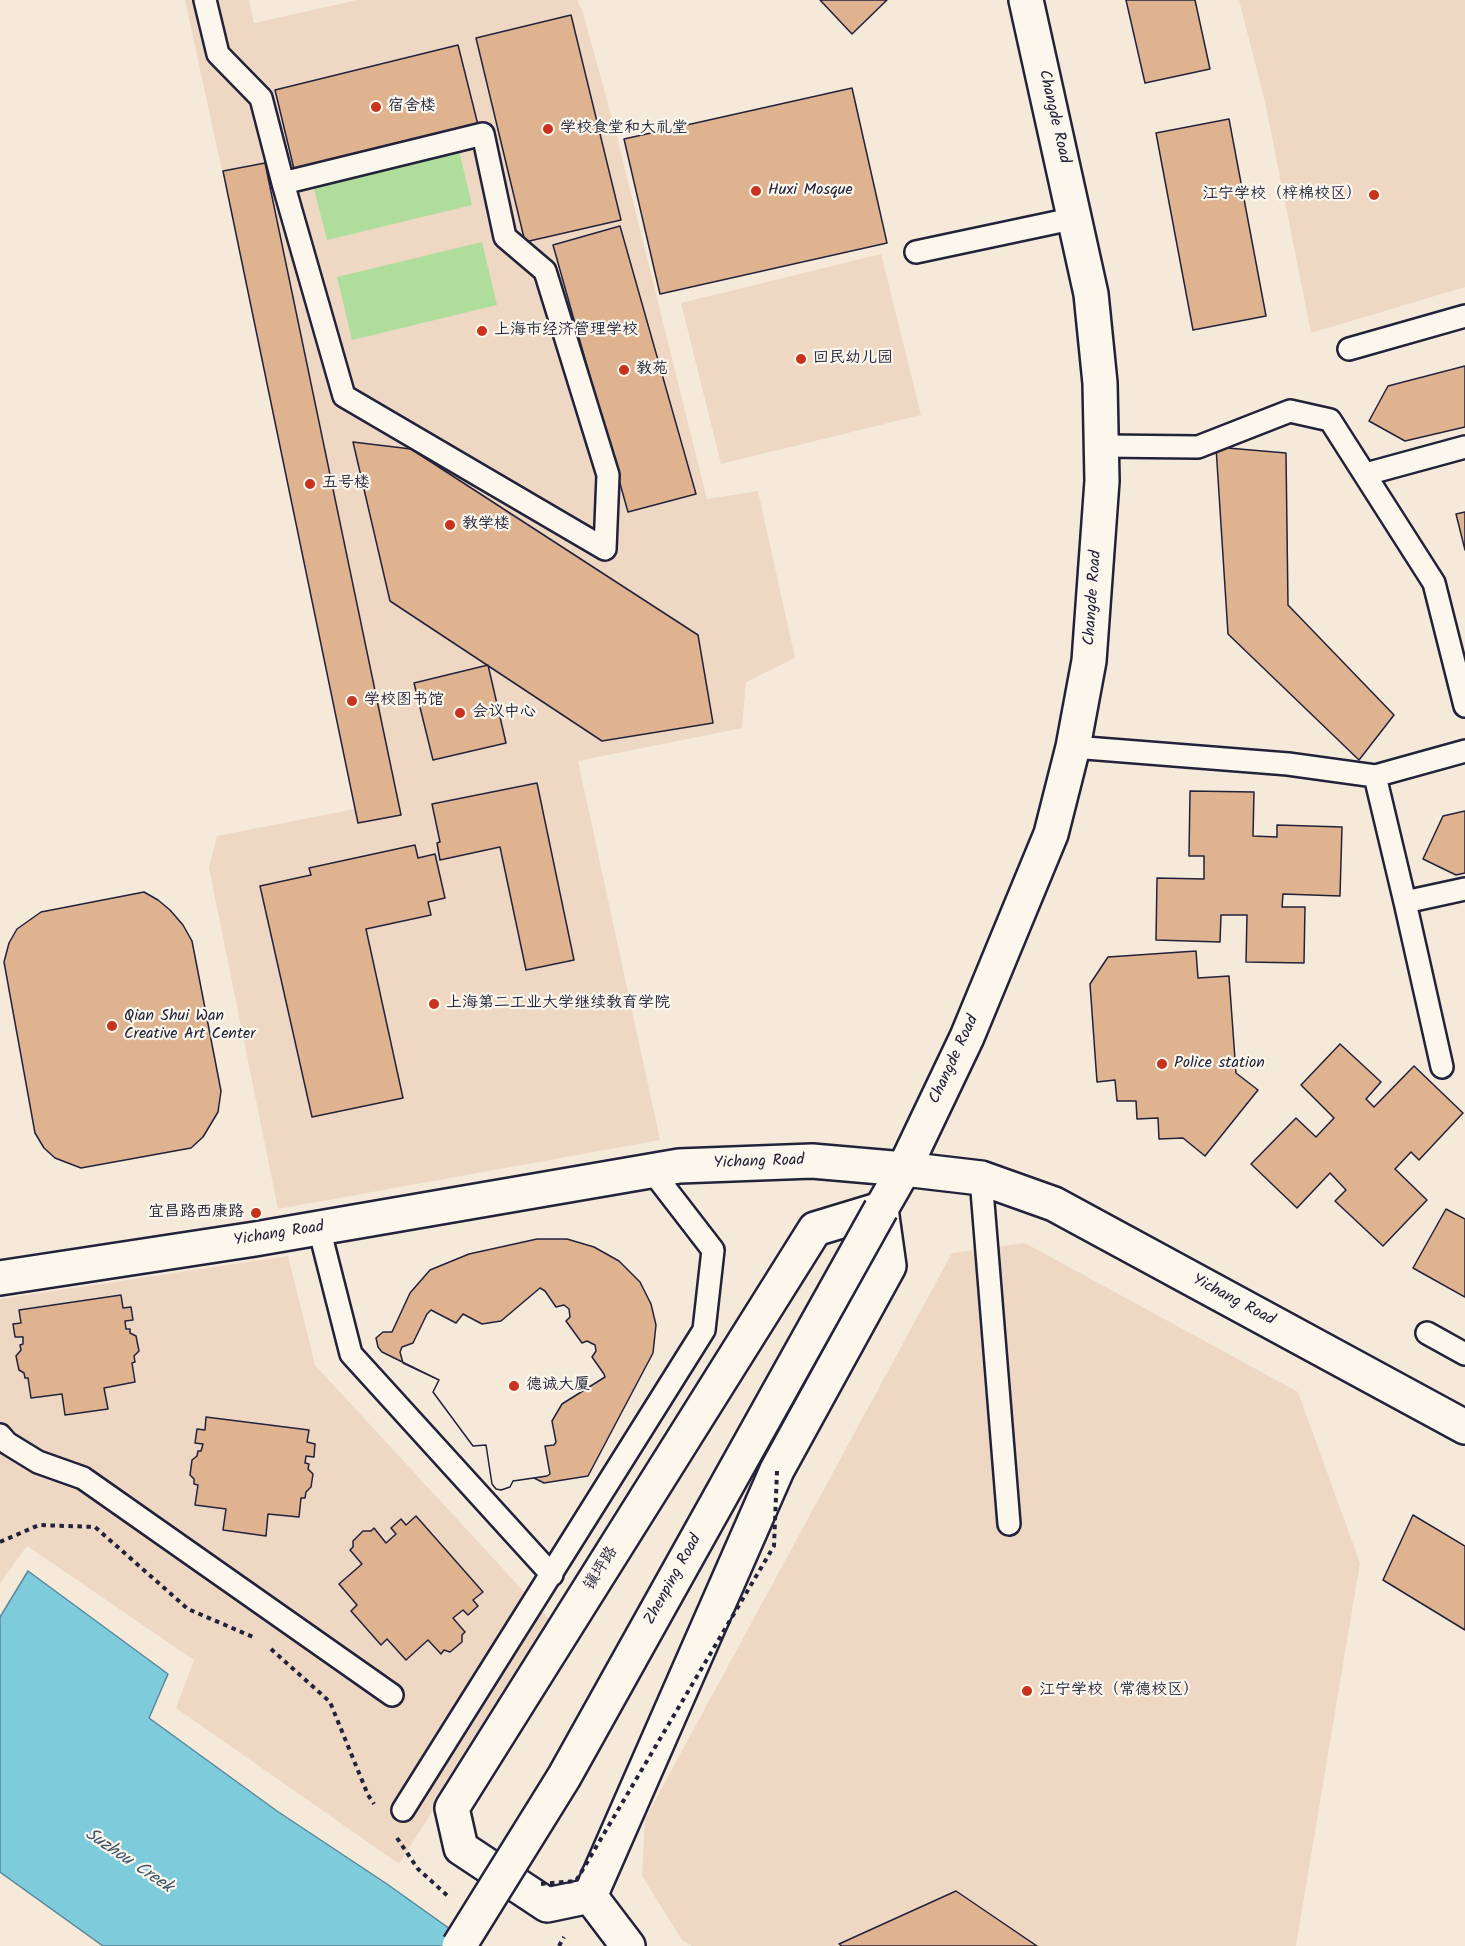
<!DOCTYPE html>
<html>
<head>
<meta charset="utf-8">
<style>
	body { margin:0 }
	canvas { display:block; background:#f5e9da }
</style>
</head>
<body>
<canvas width="1465" height="1946"></canvas>
<script>
const ctx = document.querySelector('canvas').getContext('2d');
ctx.lineJoin = 'round';
function fillPath(path, color) {
  ctx.fillStyle = color;
  ctx.fill(path, 'evenodd');
}
function poly(rows) {
  const path = new Path2D();
  for (const r of rows) {
    path.moveTo(r[0], r[1]);
    for (let i = 2; i < r.length; i += 2) path.lineTo(r[i], r[i + 1]);
  }
  return path;
}
function trace(path, color, width, dash) {
  ctx.strokeStyle = color;
  ctx.lineWidth = width;
  ctx.lineCap = dash ? 'butt' : 'round';
  ctx.setLineDash(dash || []);
  ctx.stroke(path);
}
function label(font, color, halo, rows, align = 'center') {
  ctx.font = font + ' Kalam,"LXGW WenKai TC",sans-serif';
  ctx.lineWidth = 4.5;
  ctx.setLineDash([]);
  ctx.textBaseline = 'middle';
  ctx.strokeStyle = halo;
  ctx.fillStyle = color;
  for (const [text, x, y, turn = 0] of rows) {
    ctx.save();
    ctx.translate(x, y);
    ctx.rotate((+turn || 0) * Math.PI / 180);
    ctx.textAlign = isNaN(turn) ? turn : align;
    if (halo) ctx.strokeText(text, 0, 0);
    ctx.fillText(text, 0, 0);
    ctx.restore();
  }
}
fillPath(poly([
	[185,0,249,0,254,23,357,0,577,0,583,13,615,129,707,499,758,491,795,658,746,682,742,728,578,761,660,1140,278,1209,209,868,217,836,355,809,358,823,401,815,265,163,222,171],
	[1239,0,1465,0,1465,287,1311,333,1265,102],
	[881,254,921,415,721,464,681,303],
	[1025,1243,1298,1392,1360,1563,1296,1946,692,1946,682,1940,642,1876,645,1819,952,1253],
	[288,1256,315,1365,552,1622,399,1864,176,1708,194,1660,27,1546,0,1583,0,1299]
]), '#eed8c4');
fillPath(poly([
	[457,142,472,205,327,240,311,177],
	[482,242,497,305,352,340,337,277]
]), '#afdd9c');
const water = poly([
	[28,1571,168,1674,149,1718,277,1811,387,1884,474,1946,103,1946,0,1872,0,1617,28,1571]
]);
fillPath(water, '#7eccdb');
trace(water, '#59889b', 1.5);
const building = poly([
	[820,0,887,0,852,34,820,0],
	[1126,0,1195,0,1210,69,1145,83,1126,0],
	[571,15,621,220,525,242,476,38,571,15],
	[458,45,478,125,294,169,275,90,458,45],
	[852,88,887,243,660,294,624,139,852,88],
	[1229,119,1266,316,1193,330,1156,133,1229,119],
	[265,163,401,815,358,823,223,171,265,163],
	[620,226,696,494,628,512,553,245,620,226],
	[1465,366,1465,427,1405,441,1369,421,1388,386,1465,366],
	[353,442,411,449,698,635,713,723,602,741,390,601,353,442],
	[1216,447,1286,453,1288,605,1394,715,1359,760,1228,634,1216,447],
	[1465,512,1465,550,1456,514,1465,512],
	[488,665,506,743,433,760,414,683,488,665],
	[537,783,574,960,526,970,500,847,440,860,437,843,440,842,432,804,537,783],
	[1190,791,1254,792,1253,836,1277,837,1277,825,1342,827,1340,896,1283,894,1282,907,1305,907,1304,963,1246,962,1247,915,1221,915,1220,942,1156,940,1157,878,1204,879,1204,856,1189,856,1190,791],
	[1465,811,1465,873,1456,875,1423,859,1443,816,1465,811],
	[415,845,418,858,435,854,445,898,428,902,431,915,366,929,403,1098,312,1117,260,886,311,875,309,868,415,845],
	[144,892,158,900,170,910,183,925,192,941,221,1091,218,1112,203,1137,191,1148,81,1168,55,1158,44,1148,35,1133,4,962,9,943,17,929,41,912,144,892],
	[1196,951,1198,978,1229,976,1236,1073,1258,1090,1205,1156,1183,1138,1159,1139,1158,1118,1137,1119,1136,1101,1117,1101,1115,1080,1097,1082,1090,984,1108,957,1196,951],
	[1340,1044,1381,1082,1366,1099,1374,1107,1414,1066,1463,1113,1419,1160,1411,1152,1395,1169,1427,1200,1383,1246,1335,1201,1346,1190,1330,1173,1297,1208,1251,1164,1296,1118,1316,1137,1334,1118,1301,1085,1340,1044],
	[1446,1209,1465,1219,1465,1297,1413,1268,1446,1209],
	[537,1239,567,1239,594,1247,619,1261,640,1282,651,1304,656,1325,653,1353,588,1476,544,1483,534,1478,513,1481,510,1487,501,1490,496,1489,492,1484,486,1445,473,1446,433,1392,439,1380,382,1352,378,1347,376,1338,383,1332,392,1332,410,1293,430,1270,469,1254,537,1239],
	[540,1288,545,1291,556,1307,564,1305,569,1309,570,1317,566,1321,582,1343,587,1341,595,1345,596,1351,592,1357,604,1374,605,1377,562,1404,552,1421,556,1442,554,1445,545,1446,550,1474,547,1476,513,1481,510,1487,501,1490,496,1489,492,1484,486,1445,473,1446,433,1392,439,1380,403,1363,400,1352,402,1347,413,1343,427,1314,431,1310,456,1323,463,1314,482,1324,501,1321,540,1288],
	[121,1295,123,1308,131,1307,133,1320,125,1321,126,1329,130,1329,130,1333,136,1336,139,1351,134,1356,135,1362,132,1363,135,1382,104,1388,108,1409,65,1415,62,1394,31,1398,28,1378,25,1378,24,1373,19,1370,16,1356,21,1350,20,1345,23,1344,23,1337,15,1337,13,1324,21,1323,19,1310,121,1295],
	[206,1417,309,1430,307,1442,315,1444,314,1457,306,1456,305,1463,309,1464,308,1469,313,1474,311,1487,306,1492,305,1498,301,1498,299,1517,268,1514,266,1536,223,1530,226,1509,195,1505,198,1485,194,1484,194,1479,190,1475,192,1460,197,1456,198,1451,201,1451,203,1444,195,1443,197,1429,205,1430,206,1417],
	[1413,1515,1465,1546,1465,1630,1383,1580,1413,1515],
	[416,1516,483,1592,473,1600,478,1606,468,1615,463,1610,453,1618,465,1632,462,1635,462,1642,450,1652,444,1650,441,1654,428,1640,406,1660,387,1639,381,1645,351,1611,357,1605,339,1584,362,1564,350,1550,353,1547,353,1541,363,1531,371,1531,374,1528,386,1543,396,1534,391,1528,401,1519,406,1525,416,1516],
	[956,1891,1037,1946,842,1946,839,1944,956,1891]
]);
fillPath(building, '#dfb290');
trace(building, '#22223b', 1.5);
const service = poly([
	[205,0,218,54,261,98,283,183,344,396,605,549,608,475,545,271,505,237,483,134,283,183],
	[916,252,1076,218],
	[1349,349,1465,316],
	[1101,446,1198,447,1290,411,1330,420,1434,583,1465,706],
	[1366,474,1465,447],
	[1073,747,1288,764,1375,776,1465,751],
	[1375,776,1405,902,1465,889],
	[1405,902,1442,1067],
	[981,1178,1009,1524],
	[319,1228,351,1354,552,1575],
	[1427,1333,1465,1354],
	[0,1435,7,1443,38,1462,83,1478,392,1695],
	[403,1810,704,1330,713,1250,652,1171]
]);
const minor = poly([
	[0,1278,255,1239,679,1166,812,1161,904,1169,981,1178,1054,1204,1465,1427],
	[590,1896,547,1905,461,1848,452,1808,815,1229,881,1209,889,1266,777,1470,590,1896,628,1946]
]);
const secondary = poly([
	[881,1209,904,1169,967,1037,1051,834,1073,747,1089,661,1102,481,1100,383,1091,294,1026,0]
]);
trace(service, '#22223b', 26);
trace(minor, '#22223b', 38);
trace(secondary, '#22223b', 38);
trace(poly([
	[0,1542,39,1525,95,1527,188,1609,253,1637],
	[271,1649,330,1702,368,1795,374,1804],
	[397,1838,418,1869,449,1897],
	[559,1946,564,1937]
]), '#22223b', 4, [4.5, 4.5]);
trace(service, '#fbf7ec', 21);
trace(minor, '#fbf7ec', 33);
trace(secondary, '#fbf7ec', 33);
const secondaryBridge = poly([
	[459,1946,564,1777,881,1209]
]);
trace(secondaryBridge, '#22223b', 38, []);
trace(poly([
	[541,1884,576,1881,774,1546,777,1471]
]), '#22223b', 4, [4.5, 4.5]);
trace(secondaryBridge, '#fbf7ec', 33);
for (const [x, y, r, color] of [
	[376,107,6,"#c8321e"],
	[548,129,6,"#c8321e"],
	[756,191,6,"#c8321e"],
	[1374,195,6,"#c8321e"],
	[482,331,6,"#c8321e"],
	[801,359,6,"#c8321e"],
	[624,370,6,"#c8321e"],
	[310,484,6,"#c8321e"],
	[450,525,6,"#c8321e"],
	[352,701,6,"#c8321e"],
	[460,713,6,"#c8321e"],
	[434,1004,6,"#c8321e"],
	[112,1026,6,"#c8321e"],
	[1162,1064,6,"#c8321e"],
	[256,1213,6,"#c8321e"],
	[514,1386,6,"#c8321e"],
	[1027,1691,6,"#c8321e"]
]) {
  const dot = new Path2D();
  dot.arc(x, y, r, 0, 2 * Math.PI);
  ctx.fillStyle = color;
  ctx.fill(dot);
  trace(dot, '#fbf7ec', 2);
}
label('16px', '#22223b', '#fbf7ec', [
	["宿舍楼",388,107],
	["学校食堂和大礼堂",560,129],
	["Huxi Mosque",768,191],
	["江宁学校（梓棉校区）",1362,195,"right"],
	["上海市经济管理学校",494,331],
	["回民幼儿园",813,359],
	["教苑",636,370],
	["五号楼",322,484],
	["教学楼",462,525],
	["学校图书馆",364,701],
	["会议中心",472,713],
	["上海第二工业大学继续教育学院",446,1004],
	["Qian Shui Wan",124,1017],
	["Creative Art Center",124,1035],
	["Police station",1174,1064],
	["宜昌路西康路",244,1213,"right"],
	["德诚大厦",526,1386],
	["江宁学校（常德校区）",1039,1691]
], 'left');
label('16px', '#22223b', '#fbf7ec', [
	["Changde Road",1053,117,77],
	["Changde Road",1094,598,-86],
	["Changde Road",955,1060,-65],
	["Yichang Road",759,1163,-2],
	["Yichang Road",279,1235,-9],
	["Yichang Road",1233,1301,28],
	["镇坪路",602,1569,-58],
	["Zhenping Road",674,1580,-61]
]);
label('italic 18px', '#3e556b', '#fbf7ec', [
	["Suzhou Creek",128,1862,34]
]);
</script>
</body>
</html>
